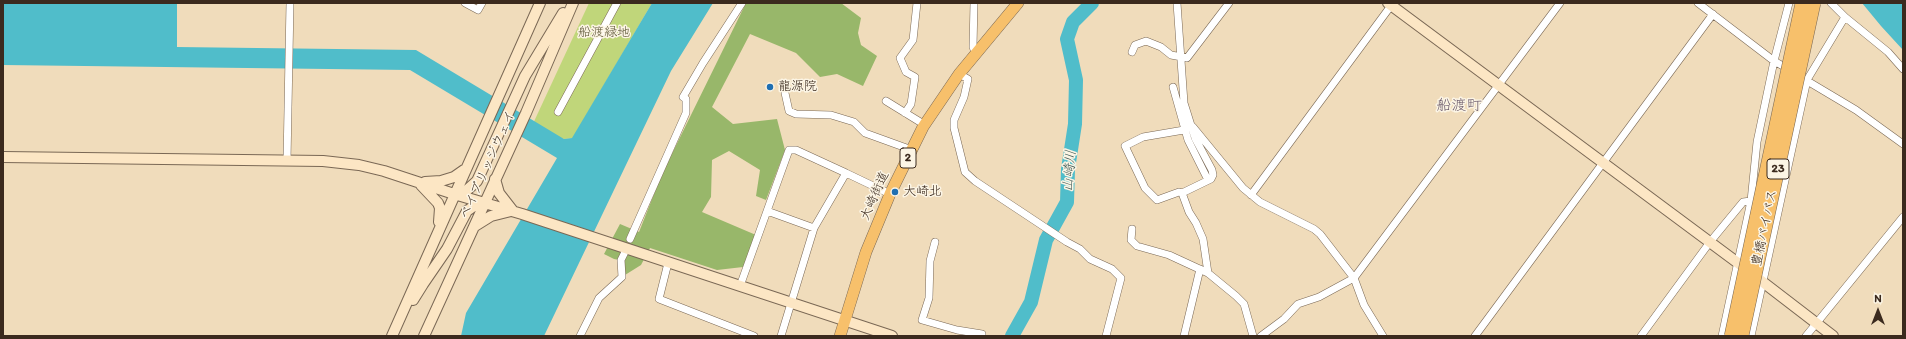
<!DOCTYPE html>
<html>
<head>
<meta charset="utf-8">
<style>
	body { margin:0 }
	#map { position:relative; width:1906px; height:339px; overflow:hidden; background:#f0dcbb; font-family:Itim,sans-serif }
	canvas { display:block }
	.frame { position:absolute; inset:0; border:4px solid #3b2a1e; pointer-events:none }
	.north { position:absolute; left:1858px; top:291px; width:40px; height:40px; -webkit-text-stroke:3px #fcf5e5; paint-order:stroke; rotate:0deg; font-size:11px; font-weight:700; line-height:16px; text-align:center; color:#3b2a1e }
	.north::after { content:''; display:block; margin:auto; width:14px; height:18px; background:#3b2a1e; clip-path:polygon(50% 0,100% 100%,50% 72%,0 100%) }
</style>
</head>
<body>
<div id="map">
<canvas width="1906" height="339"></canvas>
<div class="frame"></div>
<div class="north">N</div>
</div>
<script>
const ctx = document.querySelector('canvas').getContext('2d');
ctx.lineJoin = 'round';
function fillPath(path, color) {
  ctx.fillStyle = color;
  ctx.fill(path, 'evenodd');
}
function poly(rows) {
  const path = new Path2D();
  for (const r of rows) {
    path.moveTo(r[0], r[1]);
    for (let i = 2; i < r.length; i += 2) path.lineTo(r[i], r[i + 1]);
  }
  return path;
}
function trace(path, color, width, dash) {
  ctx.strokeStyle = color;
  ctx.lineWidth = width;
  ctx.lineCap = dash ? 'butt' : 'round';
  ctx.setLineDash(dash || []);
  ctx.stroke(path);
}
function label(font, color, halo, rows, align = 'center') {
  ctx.font = font + ' Itim,"Klee One",sans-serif';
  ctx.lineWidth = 3;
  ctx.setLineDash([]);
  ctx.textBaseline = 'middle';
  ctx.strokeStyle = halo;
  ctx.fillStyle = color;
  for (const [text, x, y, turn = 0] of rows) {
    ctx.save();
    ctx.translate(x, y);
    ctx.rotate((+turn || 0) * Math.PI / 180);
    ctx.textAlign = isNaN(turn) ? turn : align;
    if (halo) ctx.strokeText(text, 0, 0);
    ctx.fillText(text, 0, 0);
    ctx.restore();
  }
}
fillPath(poly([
	[589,3,652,3,573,138,564,139,531,128]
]), '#c0d67a');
fillPath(poly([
	[746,3,841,3,861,18,858,33,861,45,877,56,863,86,837,74,820,77,796,53,750,34,712,107,733,124,777,119,785,150,766,200,756,196,760,170,729,151,712,160,711,197,702,212,756,235,743,267,717,270,650,248,641,265,625,275,624,261,614,259,604,254,620,224,639,232,662,174]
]), '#98b76a');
fillPath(poly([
	[3,3,177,3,177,47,416,50,564,139,572,138,652,3,713,3,671,71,544,336,461,336,466,313,557,158,410,70,3,65],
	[1862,3,1903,3,1903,50,1881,26]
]), '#50bdca');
trace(poly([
	[1012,336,1031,302,1046,240,1067,202,1068,169,1075,124,1076,80,1067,39,1073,22,1092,3]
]), '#50bdca', 14);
const street = poly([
	[465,3,478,10,482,3],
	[974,3,973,47,976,54],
	[1177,3,1184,103,1195,138,1212,170,1213,175,1211,179,1182,193,1189,212,1196,223,1203,239,1208,273],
	[1698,3,1774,61,1790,70],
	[1831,3,1845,17,1888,52,1903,69],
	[1132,52,1135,45,1146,41,1161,47,1171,55,1187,58,1229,3],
	[959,74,968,79,964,97,954,120,954,128,965,172,975,181,1067,242,1080,249,1090,259,1112,269,1121,278,1106,336],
	[1804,79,1856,110,1903,144],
	[1173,87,1188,140,1208,180],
	[785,93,789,111,796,114,831,115,854,122,865,133,912,150],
	[886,101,925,125],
	[558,112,617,3],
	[905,113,911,104,915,77,906,72,900,58,913,40,917,3],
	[1193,127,1243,188,1260,202,1314,229,1320,234,1354,278,1364,305,1383,336],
	[287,161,290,3],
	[1182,193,1179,192,1157,200,1145,188,1125,146,1143,137,1184,130],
	[1251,195,1393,3],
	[767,211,814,228],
	[1132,229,1131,240,1137,246,1169,255,1208,273,1236,296,1244,304,1253,336],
	[630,239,686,113,686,99,683,97,703,63,742,3],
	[935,242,930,261,929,298,922,320,957,330,982,334,982,336],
	[668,263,659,299,754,336],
	[740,286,789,150,796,150,846,173],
	[580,336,599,298,622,277,621,260,624,254],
	[781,336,814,228,846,173,890,194],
	[1184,336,1200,269],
	[1261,336,1284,319,1298,304,1319,297,1354,278,1560,3],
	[1475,336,1713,14],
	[1641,336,1710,242,1743,202,1751,201],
	[1722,336,1751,201,1757,142,1774,61,1789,3],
	[1751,336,1807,80,1845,17],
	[1806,336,1903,217]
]);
const secondary = poly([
	[1388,3,1738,263,1833,336],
	[3,157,323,161,359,165,384,171,454,194,522,214,892,336],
	[495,179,499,193,513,211],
	[425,182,441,181,454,177,464,170],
	[421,185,438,203,440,208,439,222],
	[454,194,466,191,477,181,525,76,563,13],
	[475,226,491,216,511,211],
	[413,300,423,284,447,249,467,211,474,206,484,202],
	[392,336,540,3],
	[424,336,526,113,573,3]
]);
const primary = poly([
	[840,336,866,252,890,194,923,127,959,74,1018,3]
]);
trace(street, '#7a6855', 8);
trace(secondary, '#7a6855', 12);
trace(primary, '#7a6855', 12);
trace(street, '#fff', 7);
trace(secondary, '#fce6c4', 10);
trace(primary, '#f7c06b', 11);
const highwayBridge = poly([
	[1731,336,1802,3],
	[1742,336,1814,3]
]);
trace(highwayBridge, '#7a6855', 14, []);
trace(highwayBridge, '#f7c06b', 13);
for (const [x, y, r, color] of [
	[770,87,4,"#1f6fb2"],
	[895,192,4,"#1f6fb2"]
]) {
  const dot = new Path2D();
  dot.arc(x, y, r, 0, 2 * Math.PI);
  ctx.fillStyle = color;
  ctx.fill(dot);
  trace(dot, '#fcf5e5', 1.5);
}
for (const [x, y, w] of [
	[908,158,16],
	[1778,169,22]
]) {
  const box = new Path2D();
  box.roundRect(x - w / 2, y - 10, w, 20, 3);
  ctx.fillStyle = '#fcf5e5';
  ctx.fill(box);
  trace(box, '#3b2a1e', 1);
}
label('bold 12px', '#3b2a1e', null, [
	["2",908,158],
	["23",1778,169]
]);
label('13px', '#5c5535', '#fcf5e5', [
	["船渡緑地",604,33]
]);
label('13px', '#3b2a1e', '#fcf5e5', [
	["龍源院",778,87],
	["大崎北",903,192]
], 'left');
label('13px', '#3b2a1e', '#fcf5e5', [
	["ベイブリッジウェイ",488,165,-66],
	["大崎街道",875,196,-66],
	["豊橋バイパス",1765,228,-78]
]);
label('italic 14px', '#425d5a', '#fcf5e5', [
	["山崎川",1070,171,-85]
]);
label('15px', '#6a596a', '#fcf5e5', [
	["船渡町",1459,106]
]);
</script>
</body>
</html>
